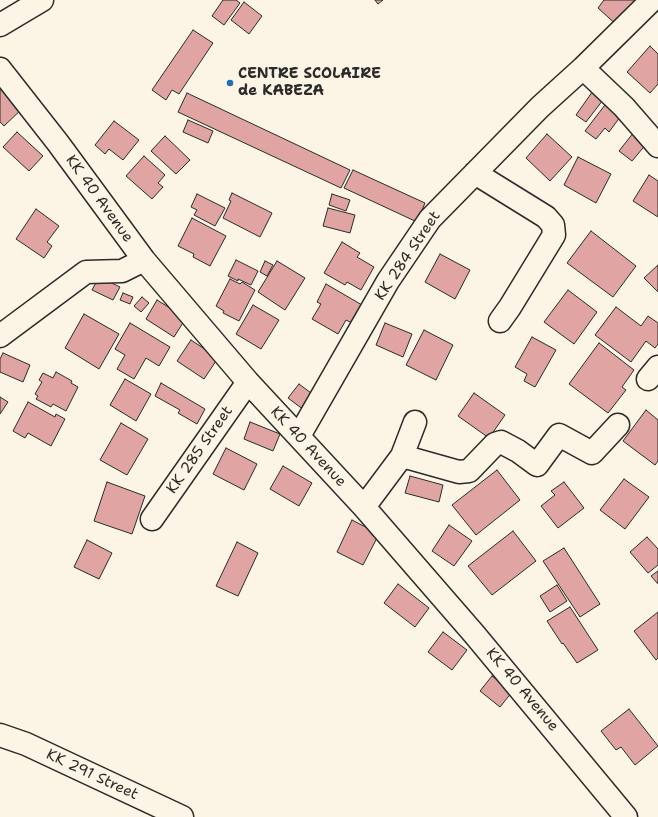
<!DOCTYPE html>
<html>
<head>
<meta charset="utf-8">
<style>
	body { margin:0 }
	canvas { display:block; background:#fcf5e5 }
</style>
</head>
<body>
<canvas width="658" height="817"></canvas>
<script>
const ctx = document.querySelector('canvas').getContext('2d');
ctx.lineJoin = 'round';
function fillPath(path, color) {
  ctx.fillStyle = color;
  ctx.fill(path, 'evenodd');
}
function poly(rows) {
  const path = new Path2D();
  for (const r of rows) {
    path.moveTo(r[0], r[1]);
    for (let i = 2; i < r.length; i += 2) path.lineTo(r[i], r[i + 1]);
  }
  return path;
}
function trace(path, color, width, dash) {
  ctx.strokeStyle = color;
  ctx.lineWidth = width;
  ctx.lineCap = dash ? 'butt' : 'round';
  ctx.setLineDash(dash || []);
  ctx.stroke(path);
}
function label(font, color, halo, rows, align = 'center') {
  ctx.font = font + ' "Shantell Sans",sans-serif';
  ctx.lineWidth = 4;
  ctx.setLineDash([]);
  ctx.textBaseline = 'middle';
  ctx.strokeStyle = halo;
  ctx.fillStyle = color;
  for (const [text, x, y, turn = 0] of rows) {
    ctx.save();
    ctx.translate(x, y);
    ctx.rotate((+turn || 0) * Math.PI / 180);
    ctx.textAlign = isNaN(turn) ? turn : align;
    if (halo) ctx.strokeText(text, 0, 0);
    ctx.fillText(text, 0, 0);
    ctx.restore();
  }
}
const building = poly([
	[223,0,236,0,240,3,224,25,212,16,223,0],
	[375,0,383,0,378,4,375,0],
	[604,0,641,0,620,28,598,8,604,0],
	[244,2,262,16,249,34,231,20,244,2],
	[193,30,213,43,179,94,172,90,166,100,152,90,193,30],
	[650,46,658,54,658,84,650,93,627,72,650,46],
	[0,85,23,108,4,126,0,122,0,85],
	[595,88,606,96,586,122,576,115,595,88],
	[187,93,350,170,341,188,178,112,187,93],
	[608,101,623,113,609,132,605,128,596,139,585,131,608,101],
	[188,120,213,131,208,143,183,132,188,120],
	[114,121,139,140,123,160,109,149,105,154,95,145,114,121],
	[17,132,43,156,29,171,3,147,17,132],
	[634,132,647,143,632,161,619,151,634,132],
	[547,134,572,157,550,181,526,158,547,134],
	[165,136,190,160,176,174,151,151,165,136],
	[144,156,165,175,158,183,163,187,152,199,126,176,144,156],
	[578,157,611,174,596,203,564,185,578,157],
	[353,170,425,203,417,222,344,188,353,170],
	[649,175,658,181,658,217,633,201,649,175],
	[232,193,272,213,260,237,223,218,231,201,229,200,232,193],
	[197,194,225,208,215,226,194,215,197,210,191,207,197,194],
	[332,194,350,200,346,211,329,205,332,194],
	[328,208,355,215,350,233,323,226,328,208],
	[36,209,59,226,47,242,52,246,44,258,16,239,36,209],
	[192,218,226,236,210,266,193,257,194,254,178,246,192,218],
	[591,231,636,266,613,297,567,263,591,231],
	[342,242,360,253,357,257,374,267,361,290,347,282,345,285,324,273,342,242],
	[440,254,470,270,455,299,425,282,440,254],
	[236,260,258,271,251,285,238,279,238,281,228,276,236,260],
	[265,261,273,265,267,276,260,272,265,261],
	[277,261,305,278,285,310,258,292,277,261],
	[658,265,658,292,644,278,658,265],
	[99,277,120,287,113,300,92,290,99,277],
	[230,279,240,284,242,282,255,290,239,321,223,313,224,311,216,306,230,279],
	[326,284,362,305,352,323,346,320,338,334,312,319,321,304,317,302,326,284],
	[568,290,597,312,574,344,544,322,568,290],
	[123,293,133,297,130,304,120,300,123,293],
	[142,297,149,303,141,312,134,306,142,297],
	[157,300,186,318,174,337,146,319,157,300],
	[253,305,279,320,261,349,236,334,253,305],
	[616,307,641,326,648,316,658,323,658,344,655,348,646,341,631,362,595,335,616,307],
	[84,314,119,334,99,369,65,348,84,314],
	[130,323,170,347,159,366,146,358,134,379,117,369,125,355,115,349,130,323],
	[385,323,412,334,403,357,376,345,385,323],
	[424,330,453,345,436,380,406,365,424,330],
	[532,337,556,350,535,387,524,381,527,374,515,367,532,337],
	[191,340,218,358,204,379,177,361,191,340],
	[599,343,634,370,622,387,626,390,608,413,569,384,599,343],
	[3,353,30,365,23,382,0,372,0,359,3,353],
	[56,372,72,381,71,383,78,387,66,411,53,404,51,407,36,399,38,396,35,394,42,382,39,380,43,373,53,378,56,372],
	[125,379,151,394,136,421,110,405,125,379],
	[161,383,205,409,197,424,178,413,180,410,155,396,161,383],
	[299,384,315,396,304,410,288,398,299,384],
	[474,393,505,415,489,438,458,416,474,393],
	[0,397,8,402,0,414,0,397],
	[28,402,55,417,56,414,65,419,51,446,28,433,25,438,13,431,28,402],
	[646,410,658,420,658,461,655,465,623,441,646,410],
	[250,422,280,434,273,451,244,439,250,422],
	[121,423,148,439,127,475,100,460,121,423],
	[226,448,257,464,244,490,213,474,226,448],
	[283,466,312,483,299,506,270,489,283,466],
	[497,470,520,500,476,535,452,505,497,470],
	[410,476,443,485,439,502,405,493,410,476],
	[624,479,649,497,625,529,600,510,624,479],
	[107,482,145,496,132,534,94,521,107,482],
	[564,482,584,508,558,528,541,506,555,495,551,491,564,482],
	[352,520,379,534,363,565,337,552,352,520],
	[449,525,472,541,454,566,432,551,449,525],
	[513,531,536,561,492,595,468,566,513,531],
	[647,537,658,549,658,565,648,573,630,552,647,537],
	[87,540,112,553,99,579,74,567,87,540],
	[237,542,258,553,238,596,216,586,237,542],
	[564,548,600,604,580,617,543,561,564,548],
	[658,571,658,584,651,576,658,571],
	[398,584,429,608,415,627,384,603,398,584],
	[557,585,567,601,550,612,540,596,557,585],
	[570,607,598,650,577,663,563,643,562,644,547,621,570,607],
	[658,612,658,658,656,660,634,631,658,612],
	[443,632,467,650,452,670,428,652,443,632],
	[492,676,512,692,500,707,480,691,492,676],
	[629,709,658,746,635,765,621,747,616,750,601,731,629,709]
]);
fillPath(building, '#e0a5a2');
trace(building, '#2b2b2b', 1);
const minor = poly([
	[0,25,42,0],
	[583,68,624,107,658,146],
	[0,69,58,143,144,260,248,382,364,507,475,635,626,817],
	[475,173,546,217,553,225,554,235,510,307,500,321],
	[0,336,86,272,122,271,144,260],
	[648,379,658,367],
	[299,436,388,281,430,219,540,107,583,68,652,0],
	[402,456,459,472,469,471,495,444,501,442,518,451,537,465,559,435,592,453,618,425],
	[364,507,402,456,415,422],
	[152,519,248,382],
	[0,735,26,744,182,817]
]);
trace(minor, '#2b2b2b', 25);
trace(minor, '#fcf5e5', 22);
for (const [x, y, r, color] of [
	[230,83,4,"#1f6fb2"]
]) {
  const dot = new Path2D();
  dot.arc(x, y, r, 0, 2 * Math.PI);
  ctx.fillStyle = color;
  ctx.fill(dot);
  trace(dot, '#fcf5e5', 1.5);
}
label('bold 15px', '#2b2b2b', '#fcf5e5', [
	["CENTRE SCOLAIRE",238,74],
	["de KABEZA",238,91]
], 'left');
label('15px', '#2b2b2b', '#fcf5e5', [
	["KK 40 Avenue",99,199,54],
	["KK 284 Street",408,256,-56],
	["KK 40 Avenue",308,447,47],
	["KK 285 Street",200,450,-55],
	["KK 40 Avenue",522,690,50],
	["KK 291 Street",92,775,25]
]);
</script>
</body>
</html>
